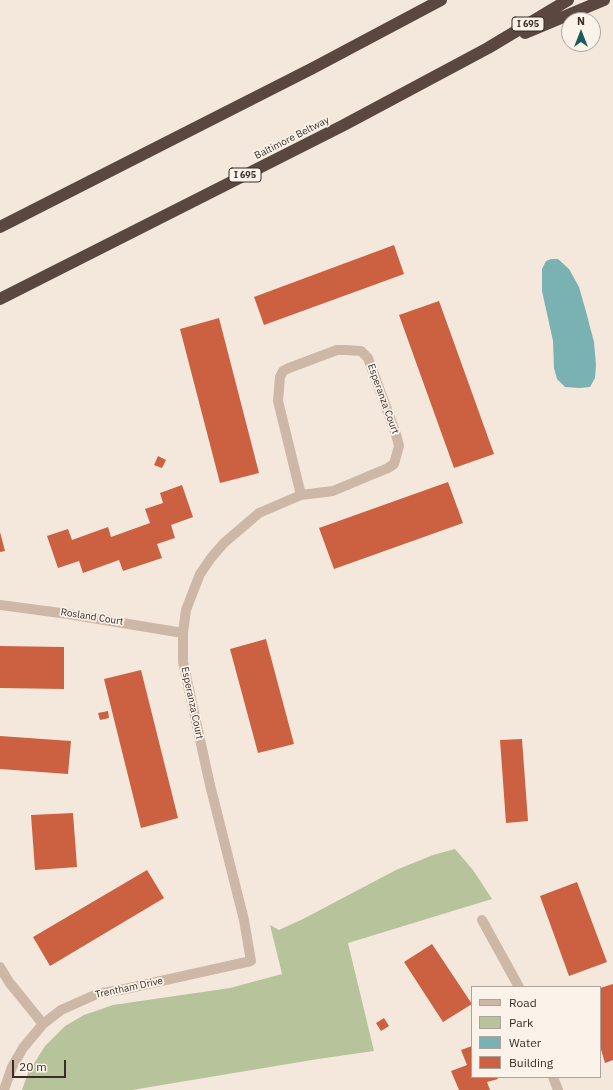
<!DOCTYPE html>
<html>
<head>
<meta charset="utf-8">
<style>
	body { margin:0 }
	#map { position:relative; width:613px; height:1090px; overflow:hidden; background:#f4e8dc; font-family:"IBM Plex Sans",sans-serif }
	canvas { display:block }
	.legend { position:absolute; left:471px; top:986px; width:130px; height:92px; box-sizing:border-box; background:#fbf2e9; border:1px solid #ada39c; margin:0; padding:5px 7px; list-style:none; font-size:12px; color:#392d28 }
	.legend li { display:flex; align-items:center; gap:8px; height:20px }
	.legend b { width:20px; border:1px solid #ada39c }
	.north { position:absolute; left:561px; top:12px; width:40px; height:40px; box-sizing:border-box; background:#fbf2e9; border:1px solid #ada39c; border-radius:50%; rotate:0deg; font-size:11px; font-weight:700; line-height:16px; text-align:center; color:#392d28 }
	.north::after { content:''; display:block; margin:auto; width:14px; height:18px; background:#1b5a5d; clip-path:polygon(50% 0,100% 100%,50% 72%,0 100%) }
	.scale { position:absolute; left:12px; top:1060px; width:54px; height:18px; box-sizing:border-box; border:2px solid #392d28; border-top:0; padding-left:5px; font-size:12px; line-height:14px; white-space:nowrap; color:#392d28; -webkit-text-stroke:3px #fbf2e9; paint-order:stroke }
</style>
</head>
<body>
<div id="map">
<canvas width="613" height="1090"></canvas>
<ul class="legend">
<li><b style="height:5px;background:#cdb8a7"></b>Road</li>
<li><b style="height:11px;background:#b7c49b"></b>Park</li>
<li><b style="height:11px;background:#7ab1b2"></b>Water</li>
<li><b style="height:11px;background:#cc6142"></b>Building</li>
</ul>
<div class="north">N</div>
<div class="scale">20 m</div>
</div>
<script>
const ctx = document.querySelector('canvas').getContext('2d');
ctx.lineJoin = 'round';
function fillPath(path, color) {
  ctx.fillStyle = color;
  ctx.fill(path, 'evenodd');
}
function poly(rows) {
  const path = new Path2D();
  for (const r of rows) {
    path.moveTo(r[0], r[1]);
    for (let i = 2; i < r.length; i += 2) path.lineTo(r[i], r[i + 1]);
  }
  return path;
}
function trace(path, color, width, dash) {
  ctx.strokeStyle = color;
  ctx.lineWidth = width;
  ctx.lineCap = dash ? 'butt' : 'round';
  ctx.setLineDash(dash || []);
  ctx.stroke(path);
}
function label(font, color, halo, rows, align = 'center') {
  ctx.font = font + ' "IBM Plex Sans",sans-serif';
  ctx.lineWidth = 3.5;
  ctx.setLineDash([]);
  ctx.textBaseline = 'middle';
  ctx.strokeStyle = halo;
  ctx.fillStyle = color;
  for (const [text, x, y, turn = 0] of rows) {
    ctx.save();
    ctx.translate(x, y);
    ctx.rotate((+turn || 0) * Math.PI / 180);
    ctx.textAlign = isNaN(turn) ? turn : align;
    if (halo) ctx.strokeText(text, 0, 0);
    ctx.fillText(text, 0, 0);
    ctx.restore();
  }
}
fillPath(poly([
	[455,849,473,870,492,899,348,943,374,1051,318,1059,132,1090,22,1090,28,1073,45,1046,65,1026,84,1015,113,1005,230,988,282,974,270,925,279,930,303,919,396,870,433,855]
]), '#b7c49b');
fillPath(poly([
	[551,259,558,259,569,269,579,287,585,308,594,342,596,365,595,378,590,387,580,388,565,387,557,379,554,368,553,341,542,291,542,269,546,261]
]), '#7ab1b2');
fillPath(poly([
	[394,245,404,274,264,325,254,297],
	[439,301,494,454,454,468,399,315],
	[219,318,259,473,220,483,180,329],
	[158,456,166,460,162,468,154,465],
	[448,482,463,523,334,569,319,528],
	[182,485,193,517,171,525,175,538,157,544,162,558,123,571,119,560,83,573,79,561,58,568,47,536,68,529,72,540,108,527,111,537,150,523,145,509,163,503,160,493],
	[0,532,5,551,0,552],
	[266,639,294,744,258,753,230,649],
	[0,646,64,647,64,689,0,688],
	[141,670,178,818,141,828,104,679],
	[108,711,109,718,100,720,98,713],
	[0,736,71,741,68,774,0,769],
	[522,739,528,821,506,823,500,740],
	[73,813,77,867,35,870,31,815],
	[147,870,164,898,50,966,33,937],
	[577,882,607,962,569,976,540,896],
	[432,944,472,1004,443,1022,404,962],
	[613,984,613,1060,605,1063,600,1046,600,988],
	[384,1018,389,1026,381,1031,376,1023],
	[472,1046,472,1077,497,1077,498,1079,487,1082,490,1090,459,1090,451,1071,467,1065,461,1050]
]), '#cc6142');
trace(poly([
	[0,605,68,614,183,633],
	[482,920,519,987],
	[0,967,9,982,43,1024],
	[553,1077,558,1090],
	[4,1090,12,1067,23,1048,43,1024,61,1010,97,994,125,989,251,961,244,920,210,785,183,662,183,633,186,610,200,574,211,558,224,543,259,513,301,495,333,491,388,468,394,464,399,446,396,434,368,358,361,351,345,350,337,350,289,368,283,371,280,377,278,401,301,495]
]), '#cdb8a7', 10);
trace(poly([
	[525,33,604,0],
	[0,227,313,68,441,0],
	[0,299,344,125,488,48,568,0]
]), '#5a473f', 12);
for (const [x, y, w] of [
	[528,24,32],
	[245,175,32]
]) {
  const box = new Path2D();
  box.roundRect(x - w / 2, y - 7, w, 14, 3);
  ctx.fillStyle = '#fbf2e9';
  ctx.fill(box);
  trace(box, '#392d28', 1);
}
label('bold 9px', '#392d28', null, [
	["I 695",528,24],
	["I 695",245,175]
]);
label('10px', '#392d28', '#fbf2e9', [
	["Baltimore Beltway",292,138,-27],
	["Esperanza Court",383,399,70],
	["Rosland Court",92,617,9],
	["Esperanza Court",192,703,78],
	["Trentham Drive",129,988,-12]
]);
</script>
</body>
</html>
